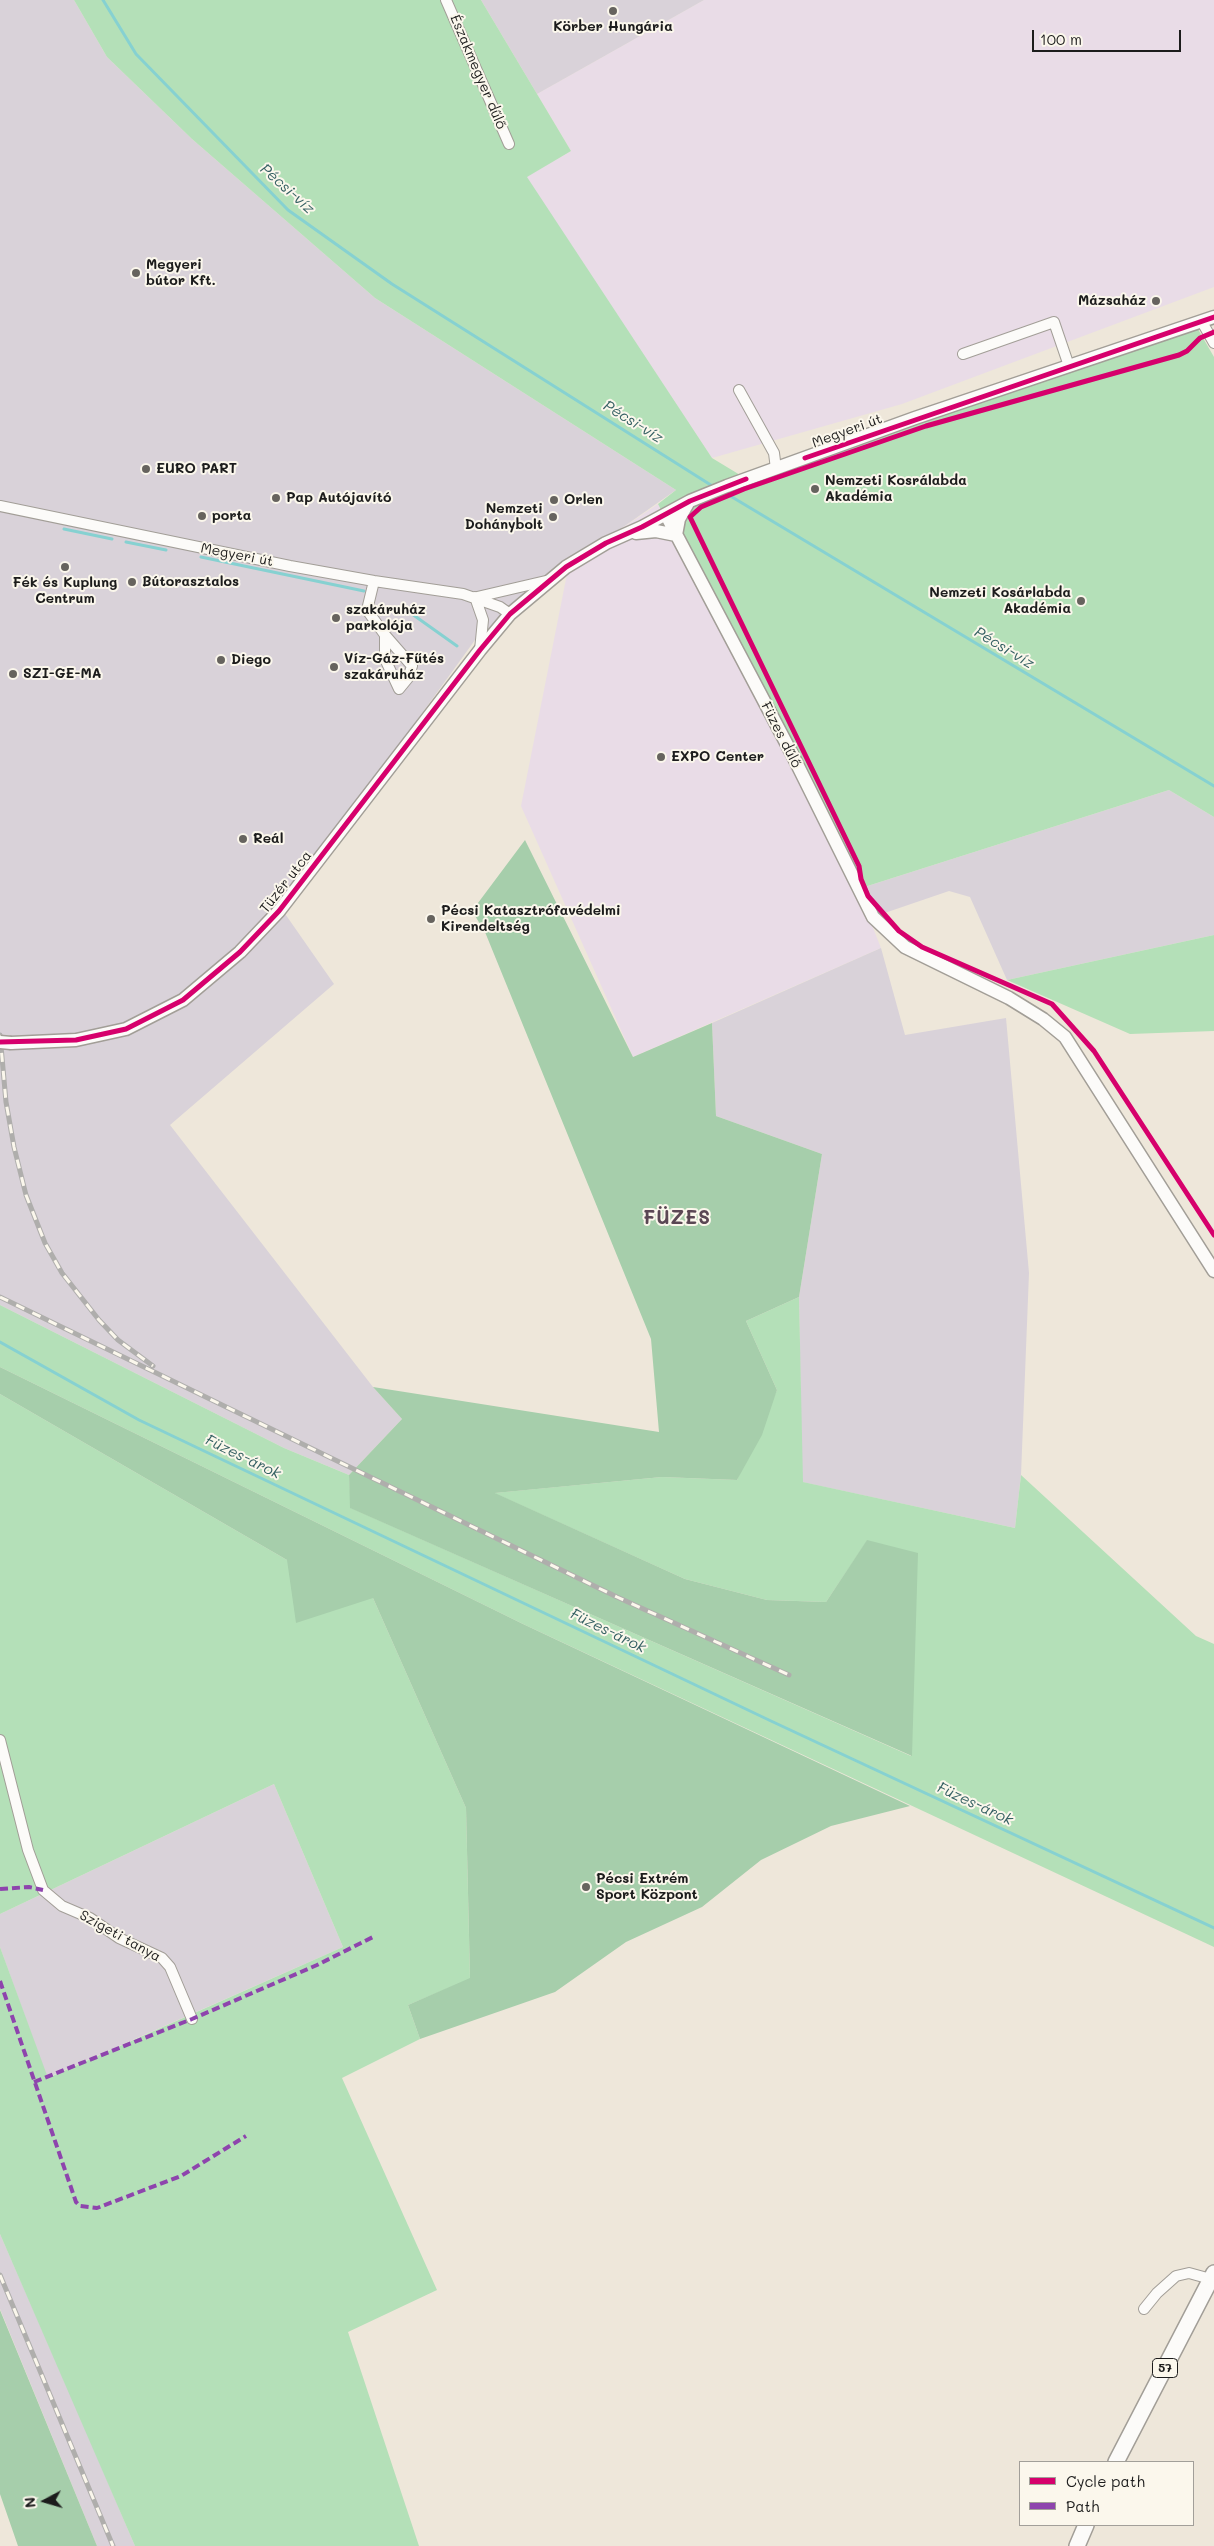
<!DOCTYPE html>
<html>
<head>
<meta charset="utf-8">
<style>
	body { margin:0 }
	#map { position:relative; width:1214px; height:2546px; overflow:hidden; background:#eee7da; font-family:Mali,sans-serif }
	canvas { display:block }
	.legend { position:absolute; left:1019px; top:2461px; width:175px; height:65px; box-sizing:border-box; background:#fbf7ec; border:1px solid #a29f99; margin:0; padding:6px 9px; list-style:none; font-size:15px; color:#1c1c1c }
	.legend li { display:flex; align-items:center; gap:10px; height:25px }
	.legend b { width:25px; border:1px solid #a29f99 }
	.north { position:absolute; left:20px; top:2476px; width:50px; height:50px; -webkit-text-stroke:4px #fbf7ec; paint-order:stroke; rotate:264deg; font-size:14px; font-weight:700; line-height:20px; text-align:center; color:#1c1c1c }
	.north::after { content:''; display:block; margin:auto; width:18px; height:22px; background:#1c1c1c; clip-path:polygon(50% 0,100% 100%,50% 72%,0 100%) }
	.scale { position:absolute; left:1032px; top:30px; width:149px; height:22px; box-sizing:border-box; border:2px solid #1c1c1c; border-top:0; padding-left:6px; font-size:15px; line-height:18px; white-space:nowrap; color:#1c1c1c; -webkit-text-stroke:4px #fbf7ec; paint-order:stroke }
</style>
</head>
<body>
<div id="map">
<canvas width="1214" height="2546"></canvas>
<ul class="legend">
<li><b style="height:6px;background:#d6006c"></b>Cycle path</li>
<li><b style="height:6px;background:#8e44ad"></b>Path</li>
</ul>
<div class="north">N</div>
<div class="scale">100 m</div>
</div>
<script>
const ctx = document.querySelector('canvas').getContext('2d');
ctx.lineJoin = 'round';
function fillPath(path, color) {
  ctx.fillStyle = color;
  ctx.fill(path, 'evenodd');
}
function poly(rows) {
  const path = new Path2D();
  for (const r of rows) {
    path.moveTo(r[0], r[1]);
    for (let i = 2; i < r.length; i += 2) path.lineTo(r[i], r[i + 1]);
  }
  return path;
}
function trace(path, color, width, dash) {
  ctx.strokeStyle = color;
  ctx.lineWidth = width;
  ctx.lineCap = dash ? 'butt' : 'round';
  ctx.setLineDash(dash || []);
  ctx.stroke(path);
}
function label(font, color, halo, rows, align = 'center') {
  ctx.font = font + ' Mali,sans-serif';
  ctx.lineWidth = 4;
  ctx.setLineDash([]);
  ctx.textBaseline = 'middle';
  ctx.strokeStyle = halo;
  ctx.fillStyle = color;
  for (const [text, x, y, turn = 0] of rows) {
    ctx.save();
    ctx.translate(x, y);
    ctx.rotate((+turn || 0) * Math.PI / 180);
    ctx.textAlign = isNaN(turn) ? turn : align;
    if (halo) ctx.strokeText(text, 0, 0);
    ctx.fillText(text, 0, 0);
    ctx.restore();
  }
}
fillPath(poly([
	[704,0,1214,0,1214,287,902,404,712,458,526,177,571,151,537,94],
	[658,504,850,870,881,948,633,1057,521,806,567,574,609,537]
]), '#e9dce7');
fillPath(poly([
	[0,0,74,0,107,57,192,139,375,298,676,490,609,537,567,574,475,640,281,908,334,984,170,1125,373,1387,402,1419,349,1475,284,1448,0,1305],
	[481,0,704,0,537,94],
	[1169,790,1214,817,1214,935,1007,980,970,897,949,891,870,918,858,889],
	[881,948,905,1035,1006,1018,1029,1273,1021,1475,1015,1528,802,1482,799,1297,822,1154,716,1116,712,1023],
	[274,1784,343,1947,47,2078,0,1947,0,1914],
	[0,2234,75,2405,135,2546,97,2546,0,2309]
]), '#d9d2d9');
fillPath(poly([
	[74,0,481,0,571,151,527,177,712,458,750,481,1195,324,1214,357,1214,817,1169,790,858,889,658,504,676,490,375,298,192,139,107,57],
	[1214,935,1214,1031,1130,1034,1007,980],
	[799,1297,803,1482,1015,1528,1021,1475,1196,1636,1214,1644,1214,1947,523,1624,0,1367,0,1305,284,1448,349,1475,351,1508,911,1756,867,1541,826,1602,767,1600,685,1579,494,1493,662,1477,737,1480,777,1390,746,1321],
	[0,1394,287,1560,373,1598,466,1808,470,1979,408,2005,420,2039,342,2078,437,2290,348,2332,419,2546,135,2546,0,2234,0,1947,48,2078,343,1947,274,1784,0,1914]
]), '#b4e0b8');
fillPath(poly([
	[525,840,633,1057,712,1023,716,1116,822,1154,799,1297,746,1321,777,1390,762,1435,737,1480,662,1477,495,1493,685,1579,767,1600,826,1602,867,1540,918,1553,912,1756,350,1508,349,1475,402,1419,373,1387,659,1432,651,1339,485,932,472,911],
	[0,1367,523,1624,910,1806,831,1826,761,1860,702,1907,626,1942,555,1992,420,2039,408,2005,470,1978,466,1808,373,1598,296,1623,287,1560,0,1394],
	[0,2309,0,2310,97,2546,18,2546,0,2494]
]), '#a6ceab');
trace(poly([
	[103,0,136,54,288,210,392,284,714,487],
	[722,491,1214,786],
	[64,529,112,539],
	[126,542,166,550],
	[201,557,364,591],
	[385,608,412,614,457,646],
	[0,1342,139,1420,771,1721,1214,1928]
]), '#86d1d1', 3);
const minor = poly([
	[446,0,509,144],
	[1202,322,1214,343],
	[963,354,1054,322,1069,366],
	[739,390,774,453,776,469],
	[0,506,290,566,374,581,463,594,500,607,510,614],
	[374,581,367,610,385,635,385,659,399,689,408,678,412,666,385,635],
	[475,597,483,620,480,650],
	[477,597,550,580],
	[0,1740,28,1850,43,1890,62,1906,90,1918,119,1938,162,1958,170,1967,192,2019],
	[1144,2309,1157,2293,1176,2276,1189,2273,1214,2280]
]);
const tertiary = poly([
	[666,515,792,754,873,917,905,947,1009,998,1043,1019,1065,1037,1214,1271],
	[636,533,656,531,676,535,679,519,688,503],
	[11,1043,76,1040,126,1029,183,1000,240,952,279,911,480,650,510,614,566,567,606,543,642,527,690,501,727,486,915,418,1214,317]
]);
const primary = poly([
	[1116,2462,1214,2273],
	[1077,2546,1086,2525]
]);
trace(minor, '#a29e97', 12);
trace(tertiary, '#a29e97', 15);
trace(primary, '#a29e97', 18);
trace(minor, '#fcfbf9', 10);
trace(tertiary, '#fcfbf9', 12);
trace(primary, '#fcfbf9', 15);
const rail = poly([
	[0,1035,6,1102,14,1147,26,1195,45,1243,62,1273,99,1320,118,1340,153,1366],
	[0,1297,617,1597,789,1675],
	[0,2275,113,2546]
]);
trace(rail, '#afaeac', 5);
trace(rail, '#fbf7ec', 3, [9]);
const tertiaryBridge = poly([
	[0,1042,11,1043]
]);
trace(tertiaryBridge, '#a29e97', 15, []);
trace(tertiaryBridge, '#fcfbf9', 12);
trace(poly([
	[0,1889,29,1887,43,1890],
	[0,1981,76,2202,80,2206,97,2208,181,2176,246,2136],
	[34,2082,192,2019,317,1965,373,1937]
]), '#8e44ad', 4, [8, 4]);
trace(poly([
	[1214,332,1200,338,1187,351,1179,355,926,426,744,489,701,507,690,517,859,866,861,879,868,896,899,931,922,947,1052,1004,1094,1051,1214,1235],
	[805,458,1214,317],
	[0,1042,76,1040,126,1029,183,1000,240,952,279,911,480,650,510,614,566,567,606,543,642,527,690,501,746,479]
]), '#d6006c', 5);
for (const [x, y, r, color] of [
	[613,11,5,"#66635e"],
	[136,273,5,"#66635e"],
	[1156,301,5,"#66635e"],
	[146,469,5,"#66635e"],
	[815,489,5,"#66635e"],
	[276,498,5,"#66635e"],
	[554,500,5,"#66635e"],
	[202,516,5,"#66635e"],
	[553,517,5,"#66635e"],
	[65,567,5,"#66635e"],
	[132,582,5,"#66635e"],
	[1081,601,5,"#66635e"],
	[336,618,5,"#66635e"],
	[221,660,5,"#66635e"],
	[334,667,5,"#66635e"],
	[13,674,5,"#66635e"],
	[661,757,5,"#66635e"],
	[243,839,5,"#66635e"],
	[431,919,5,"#66635e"],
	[586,1887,5,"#66635e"]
]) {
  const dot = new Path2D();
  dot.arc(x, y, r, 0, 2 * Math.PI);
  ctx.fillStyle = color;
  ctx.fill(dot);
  trace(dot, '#fbf7ec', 2);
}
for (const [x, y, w] of [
	[1165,2368,25]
]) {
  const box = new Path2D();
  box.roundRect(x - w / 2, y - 9.5, w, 19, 4);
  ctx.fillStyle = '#fbf7ec';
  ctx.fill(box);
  trace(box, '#1c1c1c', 1);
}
label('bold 12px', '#1c1c1c', null, [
	["57",1165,2368]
]);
label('bold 14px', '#1c1c1c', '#fbf7ec', [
	["Körber Hungária",613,27,"center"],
	["Megyeri",146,265],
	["bútor Kft.",146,281],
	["Mázsaház",1146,301,"right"],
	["EURO PART",156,469],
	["Nemzeti Kosrálabda",825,481],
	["Akadémia",825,497],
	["Pap Autójavító",286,498],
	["Orlen",564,500],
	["Nemzeti",543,509,"right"],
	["Dohánybolt",543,525,"right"],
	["porta",212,516],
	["Bútorasztalos",142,582],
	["Fék és Kuplung",65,583,"center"],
	["Centrum",65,599,"center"],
	["Nemzeti Kosárlabda",1071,593,"right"],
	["Akadémia",1071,609,"right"],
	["szakáruház",346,610],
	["parkolója",346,626],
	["Víz-Gáz-Fűtés",344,659],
	["szakáruház",344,675],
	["Diego",231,660],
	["SZI-GE-MA",23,674],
	["EXPO Center",671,757],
	["Reál",253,839],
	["Pécsi Katasztrófavédelmi",441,911],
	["Kirendeltség",441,927],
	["Pécsi Extrém",596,1879],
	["Sport Központ",596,1895]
], 'left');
label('14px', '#1c1c1c', '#fbf7ec', [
	["Északmegyer dűlő",478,72,67],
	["Megyeri út",847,431,-20],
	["Megyeri út",237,555,11],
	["Füzes dűlő",781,735,63],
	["Tüzér utca",286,882,-52],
	["Szigeti tanya",120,1936,29]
]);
label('italic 15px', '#356063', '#fbf7ec', [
	["Pécsi-víz",287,189,42],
	["Pécsi-víz",633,422,32],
	["Pécsi-víz",1004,648,31],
	["Füzes-árok",243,1457,26],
	["Füzes-árok",608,1631,26],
	["Füzes-árok",975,1804,25]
]);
ctx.letterSpacing = '1px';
label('bold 19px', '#5a4754', '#fbf7ec', [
	["FÜZES",677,1218]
]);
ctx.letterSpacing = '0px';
</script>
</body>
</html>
